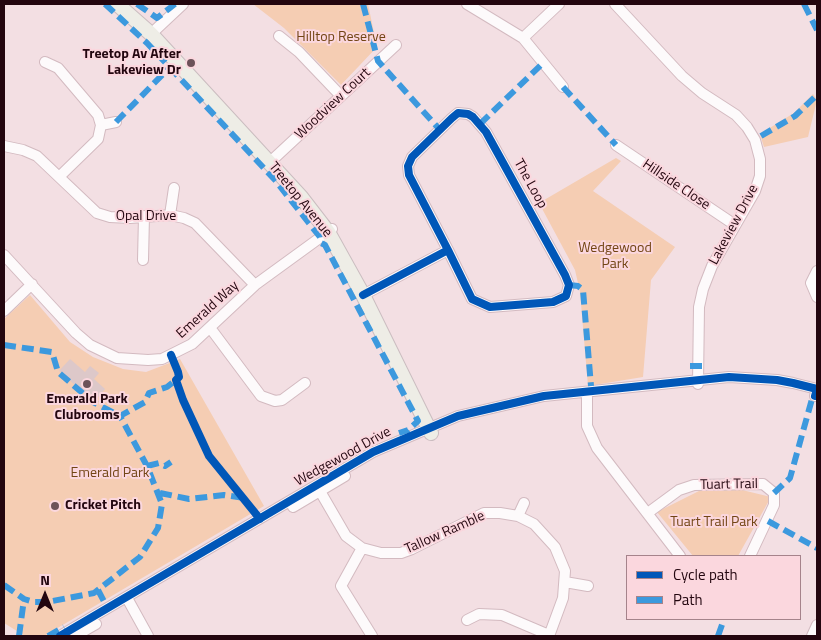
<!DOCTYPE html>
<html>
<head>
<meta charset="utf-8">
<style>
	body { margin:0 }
	#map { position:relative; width:821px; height:640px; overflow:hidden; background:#f3dfe3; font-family:"Titillium Web",sans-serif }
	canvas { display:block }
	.frame { position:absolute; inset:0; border:5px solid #23060f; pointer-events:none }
	.legend { position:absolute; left:626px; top:555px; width:175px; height:65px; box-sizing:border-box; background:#fbd7de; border:1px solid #a5838b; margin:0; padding:6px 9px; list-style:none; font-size:15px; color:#23060f }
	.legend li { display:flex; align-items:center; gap:10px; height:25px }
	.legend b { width:25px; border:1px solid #a5838b }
	.north { position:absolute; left:20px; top:570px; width:50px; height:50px; -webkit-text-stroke:4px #fbd7de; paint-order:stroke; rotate:0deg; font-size:14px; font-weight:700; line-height:20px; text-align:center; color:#23060f }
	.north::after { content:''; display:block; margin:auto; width:18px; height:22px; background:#23060f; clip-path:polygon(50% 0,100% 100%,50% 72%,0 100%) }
</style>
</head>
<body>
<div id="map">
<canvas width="821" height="640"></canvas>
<div class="frame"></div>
<ul class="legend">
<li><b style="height:6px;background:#0057b8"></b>Cycle path</li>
<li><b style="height:6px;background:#3c99de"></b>Path</li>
</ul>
<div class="north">N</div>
</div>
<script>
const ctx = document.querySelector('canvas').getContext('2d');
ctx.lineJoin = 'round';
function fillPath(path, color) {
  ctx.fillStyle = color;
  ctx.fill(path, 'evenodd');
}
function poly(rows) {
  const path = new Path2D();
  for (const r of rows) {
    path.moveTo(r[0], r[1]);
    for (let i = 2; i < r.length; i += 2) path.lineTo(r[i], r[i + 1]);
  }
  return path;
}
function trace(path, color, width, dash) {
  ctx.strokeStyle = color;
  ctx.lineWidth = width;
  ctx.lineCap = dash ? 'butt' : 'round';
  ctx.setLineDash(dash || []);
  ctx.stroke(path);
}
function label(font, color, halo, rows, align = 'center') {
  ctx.font = font + ' "Titillium Web",sans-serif';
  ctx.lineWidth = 4;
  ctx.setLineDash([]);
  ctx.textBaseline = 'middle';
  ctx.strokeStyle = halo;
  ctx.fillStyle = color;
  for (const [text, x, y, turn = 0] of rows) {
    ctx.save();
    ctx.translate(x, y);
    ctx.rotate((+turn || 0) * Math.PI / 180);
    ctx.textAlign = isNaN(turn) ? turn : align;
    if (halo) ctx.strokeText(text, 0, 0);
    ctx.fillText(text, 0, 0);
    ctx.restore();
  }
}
fillPath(poly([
	[253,4,368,4,377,47,341,85,284,28],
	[813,94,817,100,808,137,764,147,760,134,794,113],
	[616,158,621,161,593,191,675,247,651,280,643,377,588,386,580,292,575,270,539,203],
	[30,295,70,342,93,357,123,369,146,372,180,359,264,506,44,636,25,636,4,623,4,319],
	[742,490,771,497,738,556,693,556,657,512,699,491]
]), '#f5cdb3');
fillPath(poly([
	[70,359,85,372,90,366,99,373,94,379,105,389,94,402,59,371]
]), '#ddc8c9');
const minor = poly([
	[467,4,523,38,563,87],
	[615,4,682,76,702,93,736,115,747,127,755,140,760,159,760,176,755,191,712,266,703,289,699,307,698,384],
	[151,34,183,4],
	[279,36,299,52,341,96],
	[523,38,559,4],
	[45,62,58,68,98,115,101,125,98,139,60,176],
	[101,125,116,122],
	[616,145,735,225],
	[4,146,23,150,37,156,97,213,110,217,130,218,170,215,184,218,195,223,255,285],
	[269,163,396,45],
	[170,215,174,188],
	[4,255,76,333,90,345,117,358,148,360,162,359,192,344,255,285,332,229],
	[143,260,144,216],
	[817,271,811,283,817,297],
	[363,295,448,250,472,299,490,307,553,302,566,296,569,285,565,275,486,132,473,117,468,114,458,113,452,118,412,157,408,166,409,175,448,250],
	[4,311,32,284],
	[211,329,261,396,275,401,282,400,305,383],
	[587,392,587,426,597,448,680,556],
	[317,486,346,536,362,548,381,553,401,553,412,549,484,513,500,513,518,516,534,524,555,547,565,571,563,598,549,636],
	[293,507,345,476],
	[649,512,679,490,694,485,763,484,774,493,774,505,750,556],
	[518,516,524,503],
	[362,548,341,586,372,636],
	[565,582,588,586],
	[127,598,148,636],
	[467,620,479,614,502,615,549,635],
	[60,636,373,452,458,416,544,396,729,377,777,380,793,383,817,389,815,396],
	[75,636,96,624],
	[812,636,817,625]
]);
const major = poly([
	[117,4,151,34,301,197,328,232,363,295,431,433]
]);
trace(minor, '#d3bac0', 12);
trace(major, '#cbbdc0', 16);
trace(minor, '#fdfafb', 10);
trace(major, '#eeede6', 14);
trace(poly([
	[105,4,147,43,275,180,320,237,321,243,325,245,418,421,408,430,399,433],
	[137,4,157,18,175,4],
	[363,4,378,61,440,130],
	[804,4,817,30],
	[563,87,616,145],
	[116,122,170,67],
	[480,124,543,63],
	[761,136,795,116,817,95],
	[569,285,578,286,583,290,591,386],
	[4,345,52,352,58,372,93,402,120,416,145,402,149,393,167,387,176,380],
	[690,366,703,366],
	[147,466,159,463,165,466,171,462],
	[160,493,189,499,224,495,244,498],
	[774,493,790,478,812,399],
	[768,521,817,548],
	[4,585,24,599,34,602,47,602,94,593,140,557,158,528,162,504,147,466,120,416],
	[98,590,108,609],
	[19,636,24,599],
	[48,636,64,627],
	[718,636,724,619]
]), '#3c99de', 6, [12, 6]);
trace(poly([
	[363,295,448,250,472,299,490,307,553,302,566,296,569,285,565,275,486,132,473,117,468,114,458,113,452,118,412,157,408,166,409,175,448,250],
	[171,355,178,372,179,377,176,380,183,400,209,456,260,519],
	[60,636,373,452,458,416,544,396,729,377,777,380,793,383,817,389,815,396]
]), '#0057b8', 8);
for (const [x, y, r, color] of [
	[191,63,5,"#6c5259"],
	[87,384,5,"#6c5259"],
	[55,506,5,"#6c5259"]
]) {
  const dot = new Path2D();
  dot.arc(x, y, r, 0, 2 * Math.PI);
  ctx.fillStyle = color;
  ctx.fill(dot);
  trace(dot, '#fbd7de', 2);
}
label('14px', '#724514', '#fbd7de', [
	["Hilltop Reserve",341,38],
	["Wedgewood",615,249],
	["Park",615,265],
	["Emerald Park",110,474],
	["Tuart Trail Park",714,523]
]);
label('bold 14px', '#23060f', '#fbd7de', [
	["Treetop Av After",181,55],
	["Lakeview Dr",181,71],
	["Emerald Park",87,400,"center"],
	["Clubrooms",87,416,"center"],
	["Cricket Pitch",65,506,"left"]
], 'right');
label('14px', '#23060f', '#fbd7de', [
	["Woodview Court",333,104,-43],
	["The Loop",530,184,61],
	["Hillside Close",676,185,34],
	["Treetop Avenue",300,200,51],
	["Opal Drive",146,217],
	["Lakeview Drive",734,225,-62],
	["Emerald Way",208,310,-42],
	["Wedgewood Drive",343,457,-29],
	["Tuart Trail",729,485,-1],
	["Tallow Ramble",445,533,-24]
]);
</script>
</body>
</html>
